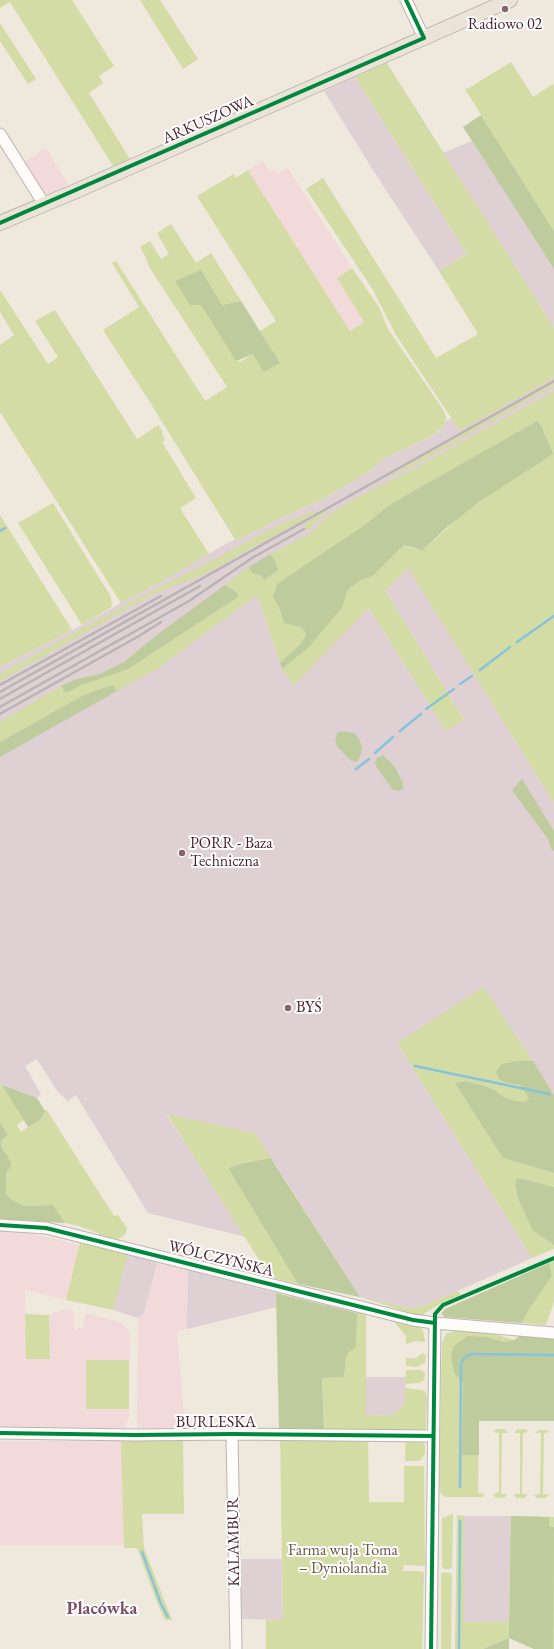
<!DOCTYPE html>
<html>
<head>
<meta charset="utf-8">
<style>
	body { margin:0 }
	canvas { display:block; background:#efe8dd }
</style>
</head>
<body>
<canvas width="554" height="1649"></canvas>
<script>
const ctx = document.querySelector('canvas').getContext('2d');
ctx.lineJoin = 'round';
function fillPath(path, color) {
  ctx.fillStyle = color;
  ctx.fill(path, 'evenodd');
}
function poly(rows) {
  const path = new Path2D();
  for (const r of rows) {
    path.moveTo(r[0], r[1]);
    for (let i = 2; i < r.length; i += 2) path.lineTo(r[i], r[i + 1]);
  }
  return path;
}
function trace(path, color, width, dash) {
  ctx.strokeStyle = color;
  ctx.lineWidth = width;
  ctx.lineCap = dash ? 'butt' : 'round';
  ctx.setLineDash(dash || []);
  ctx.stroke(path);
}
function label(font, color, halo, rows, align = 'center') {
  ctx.font = font + ' "EB Garamond",serif';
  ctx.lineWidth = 4;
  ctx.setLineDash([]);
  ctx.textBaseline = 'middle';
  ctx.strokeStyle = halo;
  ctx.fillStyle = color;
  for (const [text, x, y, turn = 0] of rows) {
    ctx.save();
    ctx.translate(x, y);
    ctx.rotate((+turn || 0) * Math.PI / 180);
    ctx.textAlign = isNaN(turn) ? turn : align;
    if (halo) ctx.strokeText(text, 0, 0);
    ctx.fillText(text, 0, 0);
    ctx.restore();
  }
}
fillPath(poly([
	[46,148,69,185,43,196,23,163],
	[263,161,269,171,273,169,277,174,288,168,352,268,337,278,364,322,350,331,248,170],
	[0,1231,25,1232,80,1245,66,1300,25,1290,26,1359,50,1359,49,1315,64,1309,74,1311,74,1329,83,1328,85,1313,116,1321,123,1324,127,1329,130,1336,129,1417,124,1428,89,1428,82,1427,81,1428,0,1427],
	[157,1263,188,1270,187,1329,177,1332,185,1429,137,1429,138,1318,144,1313],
	[0,1441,121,1441,124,1545,0,1545]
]), '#f3dada');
fillPath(poly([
	[355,77,467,254,439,271,373,170,324,91],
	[472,141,554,269,554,328,443,153],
	[554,359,554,411,473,457,257,595,282,669,369,608,446,731,464,720,386,591,408,567,554,803,554,1095,517,1036,397,1043,532,1258,426,1305,409,1308,360,1297,255,1133,167,1115,246,1237,148,1213,76,1095,70,1099,69,1102,57,1091,37,1059,25,1066,41,1094,37,1098,0,1084,0,667,82,625,235,539,236,541,280,518,320,501,370,471,385,458,430,437,439,431,445,425,446,421],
	[127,1254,157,1263,144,1313,138,1318,113,1310],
	[188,1270,276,1293,277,1307,187,1329],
	[366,1377,406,1377,405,1403,393,1415,366,1416],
	[464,1516,511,1516,509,1621,463,1622],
	[238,1559,282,1559,283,1620,238,1619]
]), '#ded0d3');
fillPath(poly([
	[0,0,72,0,114,66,99,76,103,83,89,93,130,159,113,166,10,2,0,8],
	[140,0,160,0,198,59,183,69],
	[0,23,36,79,28,84,0,41],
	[511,62,533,97,553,84,554,86,554,231,465,89,469,88],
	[387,63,554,328,554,378,460,431,396,335,373,290,306,189,323,178,436,358,478,334,439,271,467,254,355,77],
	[248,170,350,331,364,322,337,278,352,268,379,307,388,329,444,411,446,417,445,425,430,437,385,458,370,471,320,501,280,518,236,541,151,404,103,330,139,307,112,263,116,261,205,401,227,387,148,265,147,260,140,247,150,241,161,259,169,254,157,233,171,224,196,263,211,253,241,301,222,305,190,305,201,305,236,361,241,361,253,354,279,363,260,331,276,321,197,196,234,174,236,178],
	[0,290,48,364,58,357,35,321,55,310,137,439,158,425,163,432,162,434,165,440,162,442,196,498,180,508,209,554,166,579,121,603,0,412,0,345,14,335,0,312],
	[554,383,554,386,415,465,388,478,387,477],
	[554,391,554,803,408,568,386,591,464,720,446,731,369,608,293,686,282,669,308,648,342,608,348,590,359,581,373,576,404,545,422,551,464,513,495,491,545,436,545,432,537,421,391,504,362,527,278,605,280,613,296,625,300,627,304,630,306,635,300,644,280,663,257,595,159,668,117,691,114,686,109,686,84,695,0,742,0,722,61,686,66,693,79,686,128,669,238,597,237,592,225,585,249,567,252,573,262,576,265,580,278,570,275,561,270,554,309,534,332,513,348,502,406,473],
	[53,503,111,597,112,607,82,625,18,523],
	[332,508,311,527,307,530,304,524],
	[314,511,317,512,207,573,153,594,0,681,0,674,153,590,204,565,276,526],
	[0,515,72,630,0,667],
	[484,987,533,1061,517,1061,499,1079,506,1083,520,1085,529,1098,525,1102,516,1101,504,1098,496,1091,485,1086,465,1081,456,1083,503,1158,554,1173,554,1187,523,1179,515,1185,518,1199,533,1231,554,1245,554,1249,532,1258,397,1043],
	[0,1084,2,1085,24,1120,17,1125,21,1132,43,1116,46,1109,114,1216,118,1215,127,1228,126,1233,122,1237,115,1240,100,1237,98,1233,79,1226,65,1223,53,1205,24,1206,11,1199,6,1194,6,1173,11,1167,11,1162,1,1146,2,1140,8,1135,0,1122],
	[167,1114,255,1133,271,1158,244,1163,228,1168,298,1284,270,1277],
	[80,1243,128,1254,113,1310,66,1300],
	[554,1261,554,1302,546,1325,522,1323,529,1309,552,1276,549,1263],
	[458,1291,461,1295,440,1304,420,1316,360,1297,409,1308,426,1305],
	[357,1313,366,1315,366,1416,393,1415,405,1403,405,1388,421,1390,425,1391,427,1397,426,1429,423,1431,324,1430,322,1378,344,1377,346,1358,348,1353,356,1346],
	[25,1314,49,1315,50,1359,26,1359],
	[394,1322,419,1327,423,1330,425,1341,424,1342,416,1341,406,1344,406,1336],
	[459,1330,491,1333,514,1340,523,1334,554,1421,479,1421,478,1493,485,1494,482,1497,446,1497,441,1494,439,1487,442,1342,447,1333],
	[423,1353,426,1356,425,1363,416,1367,406,1366,406,1358,416,1358],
	[86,1360,129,1360,129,1409,86,1409],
	[406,1370,420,1370,425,1372,424,1380,419,1383,405,1384],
	[497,1429,505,1429,508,1433,502,1433,501,1494,507,1494,505,1497,502,1498,495,1497,493,1494,499,1493,499,1433,493,1432],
	[518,1429,526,1429,528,1432,523,1433,522,1494,528,1494,524,1498,516,1498,514,1494,520,1494,520,1433,514,1433],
	[538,1430,547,1430,549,1432,544,1433,543,1494,549,1494,546,1498,537,1498,534,1495,540,1494,541,1433,535,1433],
	[183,1437,184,1514,142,1514,144,1548,172,1620,165,1620,158,1605,137,1548,124,1548,121,1441,121,1438],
	[280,1437,368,1438,369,1502,404,1502,404,1466,424,1466,425,1566,404,1565,403,1571,416,1571,424,1572,422,1649,266,1649,266,1620,283,1620],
	[406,1438,424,1443,425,1446,425,1454,420,1461,405,1461],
	[453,1514,452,1566,450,1569,444,1569,442,1566,442,1518],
	[457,1515,464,1516,464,1622,509,1621,511,1516,554,1517,554,1649,534,1649,509,1638,483,1649,455,1649],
	[444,1572,450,1573,452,1574,451,1649,441,1649,441,1574]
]), '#d3dca4');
fillPath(poly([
	[481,115,554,231,554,269,463,127],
	[201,270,222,305,241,301,280,363,264,372,253,354,236,361,201,305,190,305,175,281],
	[537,421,542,427,553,454,479,502,445,529,422,551,415,548,404,545,373,576,359,581,348,590,342,608,308,648,282,669,280,663,300,644,306,635,304,630,300,627,284,623,278,605,273,597,277,584,362,527,391,504],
	[270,554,275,561,278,570,264,580,262,576,252,573,249,567],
	[225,585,237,593,238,597,128,669,79,686,66,693,61,686,77,679,100,674,124,662,158,634],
	[109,686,114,686,117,691,0,757,0,742,84,695],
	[338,732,348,732,354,733,359,739,362,747,361,753,359,759,356,762,350,760,337,746,335,739],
	[383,755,395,767,403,783,403,789,398,791,393,790,376,766,375,762,377,758],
	[522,779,554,831,554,850,552,851,548,839,512,790],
	[517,1061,533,1061,554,1095,554,1173,503,1158,455,1083,465,1081,485,1086,496,1091,505,1098,516,1101,525,1102,529,1098,520,1085,506,1083,499,1079,496,1072,502,1064],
	[2,1085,37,1098,45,1111,43,1116,38,1121,28,1127],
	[0,1122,8,1135,2,1140,1,1146,11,1162,11,1167,6,1173,6,1194,11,1199,24,1206,53,1205,65,1223,0,1219],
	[271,1158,275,1165,360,1297,298,1284,228,1168,244,1163],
	[517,1179,523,1179,554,1187,554,1245,533,1231,518,1199,515,1185],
	[549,1263,552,1276,529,1309,522,1323,445,1317,441,1314,445,1309],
	[276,1293,357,1313,356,1347,348,1353,346,1358,344,1377,322,1378,324,1430,279,1430],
	[523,1334,554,1336,554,1421,479,1421,479,1455,462,1455,463,1382,454,1373,451,1354,454,1346,467,1336,486,1337,505,1342,514,1340],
	[511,1516,549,1517,549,1527,554,1527,553,1649,534,1649,509,1638,509,1649,483,1649,509,1638]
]), '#becb9c');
trace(poly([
	[0,531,5,528],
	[517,642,554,616],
	[480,670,510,647],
	[460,684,472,676],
	[426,709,454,689],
	[400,731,421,714],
	[375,753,393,737],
	[356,769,369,759],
	[415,1066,549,1094],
	[460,1487,461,1364,465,1357,471,1354,554,1355],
	[142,1552,161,1604,168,1617],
	[459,1649,460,1521]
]), '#88c3da', 2.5);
const minor = poly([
	[406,0,424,38],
	[0,134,44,204],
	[0,1225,46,1228,413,1320,435,1323,554,1333],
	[0,1433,135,1435,232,1434,433,1436],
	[232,1434,236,1649],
	[431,1649,435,1323]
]);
const major = poly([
	[0,223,76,191,510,0]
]);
trace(minor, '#beb5af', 13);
trace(major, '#beb5af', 16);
trace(minor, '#fdfcfa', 11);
trace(major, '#ece3d8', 14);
trace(poly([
	[252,558,304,529],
	[0,685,161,596],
	[0,692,554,381],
	[0,699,200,586],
	[0,707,189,601,255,556],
	[0,714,139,636,161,622]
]), '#bab4b4', 2.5);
trace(poly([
	[0,223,424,38,406,0],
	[0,1225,46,1228,413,1320,435,1323],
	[0,1433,135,1435,232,1434,433,1436],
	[431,1649,435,1314,443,1305,554,1258]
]), '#00873e', 4);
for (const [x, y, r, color] of [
	[505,9,4,"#846569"],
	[182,853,4,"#846569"],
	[288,1008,4,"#846569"]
]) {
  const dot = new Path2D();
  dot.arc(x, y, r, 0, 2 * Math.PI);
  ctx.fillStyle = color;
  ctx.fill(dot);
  trace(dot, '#fff', 1.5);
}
label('16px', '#4a1f2b', '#fff', [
	["Radiowo 02",505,25,"center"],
	["PORR - Baza",190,844],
	["Techniczna",190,862],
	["BYŚ",296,1008]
], 'left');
label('16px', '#4a1f2b', '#fff', [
	["ARKUSZOWA",208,120,-24],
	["WÓLCZYŃSKA",221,1259,14],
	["BURLESKA",216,1423],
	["KALAMBUR",234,1542,-91]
]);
label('16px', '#6c5542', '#fff', [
	["Farma wuja Toma",343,1551],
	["– Dyniolandia",343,1569]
]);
label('bold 18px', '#7e5067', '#fff', [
	["Placówka",102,1609]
]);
</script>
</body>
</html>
